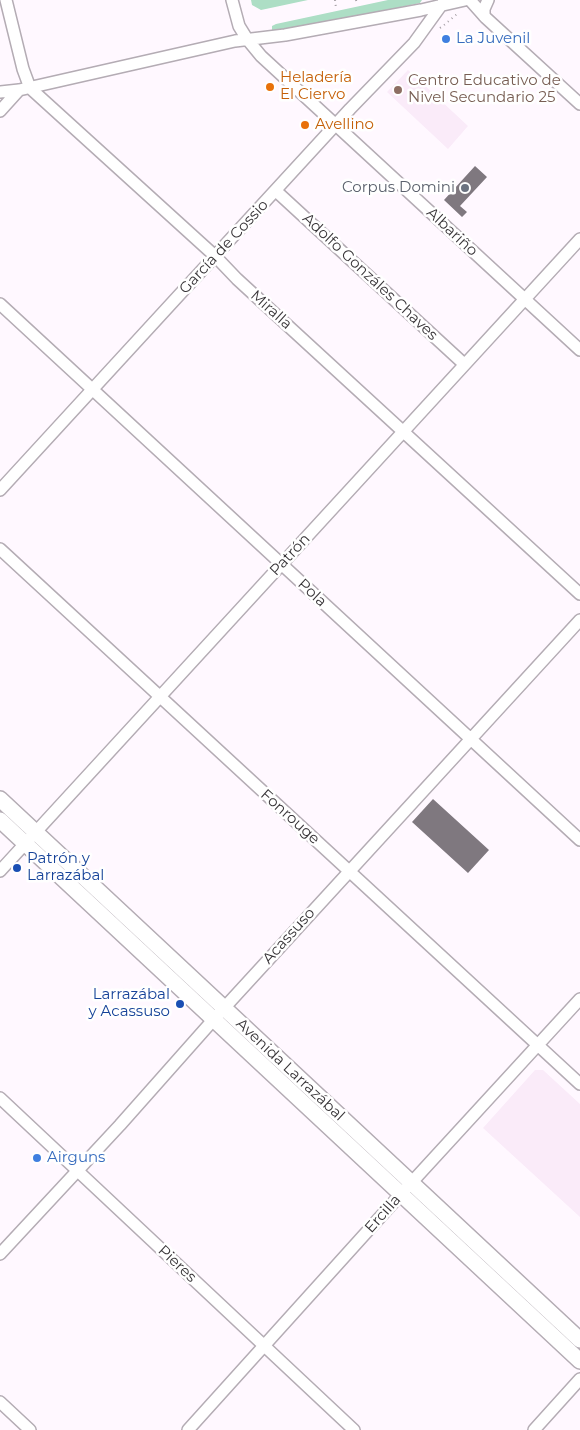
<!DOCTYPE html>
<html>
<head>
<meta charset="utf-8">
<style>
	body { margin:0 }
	canvas { display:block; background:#fff8ff }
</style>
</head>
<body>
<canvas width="580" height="1430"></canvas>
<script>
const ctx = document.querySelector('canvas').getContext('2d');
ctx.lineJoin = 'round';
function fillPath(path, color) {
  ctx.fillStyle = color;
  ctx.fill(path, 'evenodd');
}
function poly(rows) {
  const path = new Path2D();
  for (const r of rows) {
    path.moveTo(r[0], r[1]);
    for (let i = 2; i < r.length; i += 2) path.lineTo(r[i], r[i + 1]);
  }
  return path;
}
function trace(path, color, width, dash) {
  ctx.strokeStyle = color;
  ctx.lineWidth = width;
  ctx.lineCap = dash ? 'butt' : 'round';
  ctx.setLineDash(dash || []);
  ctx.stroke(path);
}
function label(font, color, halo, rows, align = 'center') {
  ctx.font = font + ' Montserrat,sans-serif';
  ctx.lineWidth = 5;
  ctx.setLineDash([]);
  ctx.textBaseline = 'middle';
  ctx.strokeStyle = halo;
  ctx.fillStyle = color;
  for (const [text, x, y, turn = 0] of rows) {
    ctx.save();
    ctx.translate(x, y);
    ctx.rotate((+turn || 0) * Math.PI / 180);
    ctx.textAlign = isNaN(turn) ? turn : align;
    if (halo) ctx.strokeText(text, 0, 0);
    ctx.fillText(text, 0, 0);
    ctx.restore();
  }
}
fillPath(poly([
	[408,70,468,126,448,149,387,92],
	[535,1070,543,1070,580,1104,580,1217,483,1128]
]), '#faebf9');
fillPath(poly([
	[251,0,308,0,261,10,252,5],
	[388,0,422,0,420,3,278,33,272,31,272,26,276,24]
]), '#addec5');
fillPath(poly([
	[475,166,487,177,460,206,467,212,462,217,444,200],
	[433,799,489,850,468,873,412,822]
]), '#7f787f');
const street = poly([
	[6,0,23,69,30,88,215,256,237,279,580,594],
	[232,0,239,26,247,39,261,56,580,350],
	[470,0,486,18,580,104],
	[484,16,484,9,488,0],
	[0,92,19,90,235,41,285,35,421,10,465,0],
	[0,111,19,90],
	[276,191,464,364],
	[0,304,580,840],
	[0,490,350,109,414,43,445,0],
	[0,549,580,1084],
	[0,871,580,239],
	[0,1098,354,1430],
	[0,1254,120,1125,214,1019,580,620],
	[0,1402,30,1430],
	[188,1430,401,1194,580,999],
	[534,1430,580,1379]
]);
const secondary = poly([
	[0,799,580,1340],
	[0,820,580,1361]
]);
trace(street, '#b4acb4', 14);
trace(secondary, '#b4acb4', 18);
trace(poly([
	[335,0,336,8],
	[356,0,357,4],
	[440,28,443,26,457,14]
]), '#a19ca1', 2, [1, 4]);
trace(street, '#fff', 11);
trace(secondary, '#fff', 15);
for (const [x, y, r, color] of [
	[446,39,5,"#3f7fe0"],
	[270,87,5,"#e8710a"],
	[398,90,5,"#8d6e63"],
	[305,125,5,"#e8710a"],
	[465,188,5,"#6b7280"],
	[17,868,5,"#1a4fb4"],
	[180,1004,5,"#1a4fb4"],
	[37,1158,5,"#3f7fe0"]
]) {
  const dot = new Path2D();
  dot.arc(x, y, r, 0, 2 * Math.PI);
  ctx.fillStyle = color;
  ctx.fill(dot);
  trace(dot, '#fff', 2);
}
label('15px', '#366cbe', '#fff', [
	["La Juvenil",456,39],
	["Airguns",47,1158]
], 'left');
label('15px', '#c56008', '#fff', [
	["Heladería",280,78],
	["El Ciervo",280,95],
	["Avellino",315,125]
], 'left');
label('15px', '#785e54', '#fff', [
	["Centro Educativo de",408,81],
	["Nivel Secundario 25",408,98]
], 'left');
label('15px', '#5b616d', '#fff', [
	["Corpus Domini",455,188]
], 'right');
label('15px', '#373437', '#fff', [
	["Albariño",452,232,43],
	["García de Cossio",224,247,-47],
	["Adolfo Gonzáles Chaves",370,277,43],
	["Miralla",271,310,42],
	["Patrón",290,555,-47],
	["Pola",312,593,43],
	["Fonrouge",290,817,42],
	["Acassuso",289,936,-48],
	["Avenida Larrazábal",290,1070,43],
	["Ercilla",383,1214,-48],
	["Pieres",177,1264,43]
]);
label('15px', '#164399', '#fff', [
	["Patrón y",27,859],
	["Larrazábal",27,876],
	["Larrazábal",170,995,"right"],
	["y Acassuso",170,1012,"right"]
], 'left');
</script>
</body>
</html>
